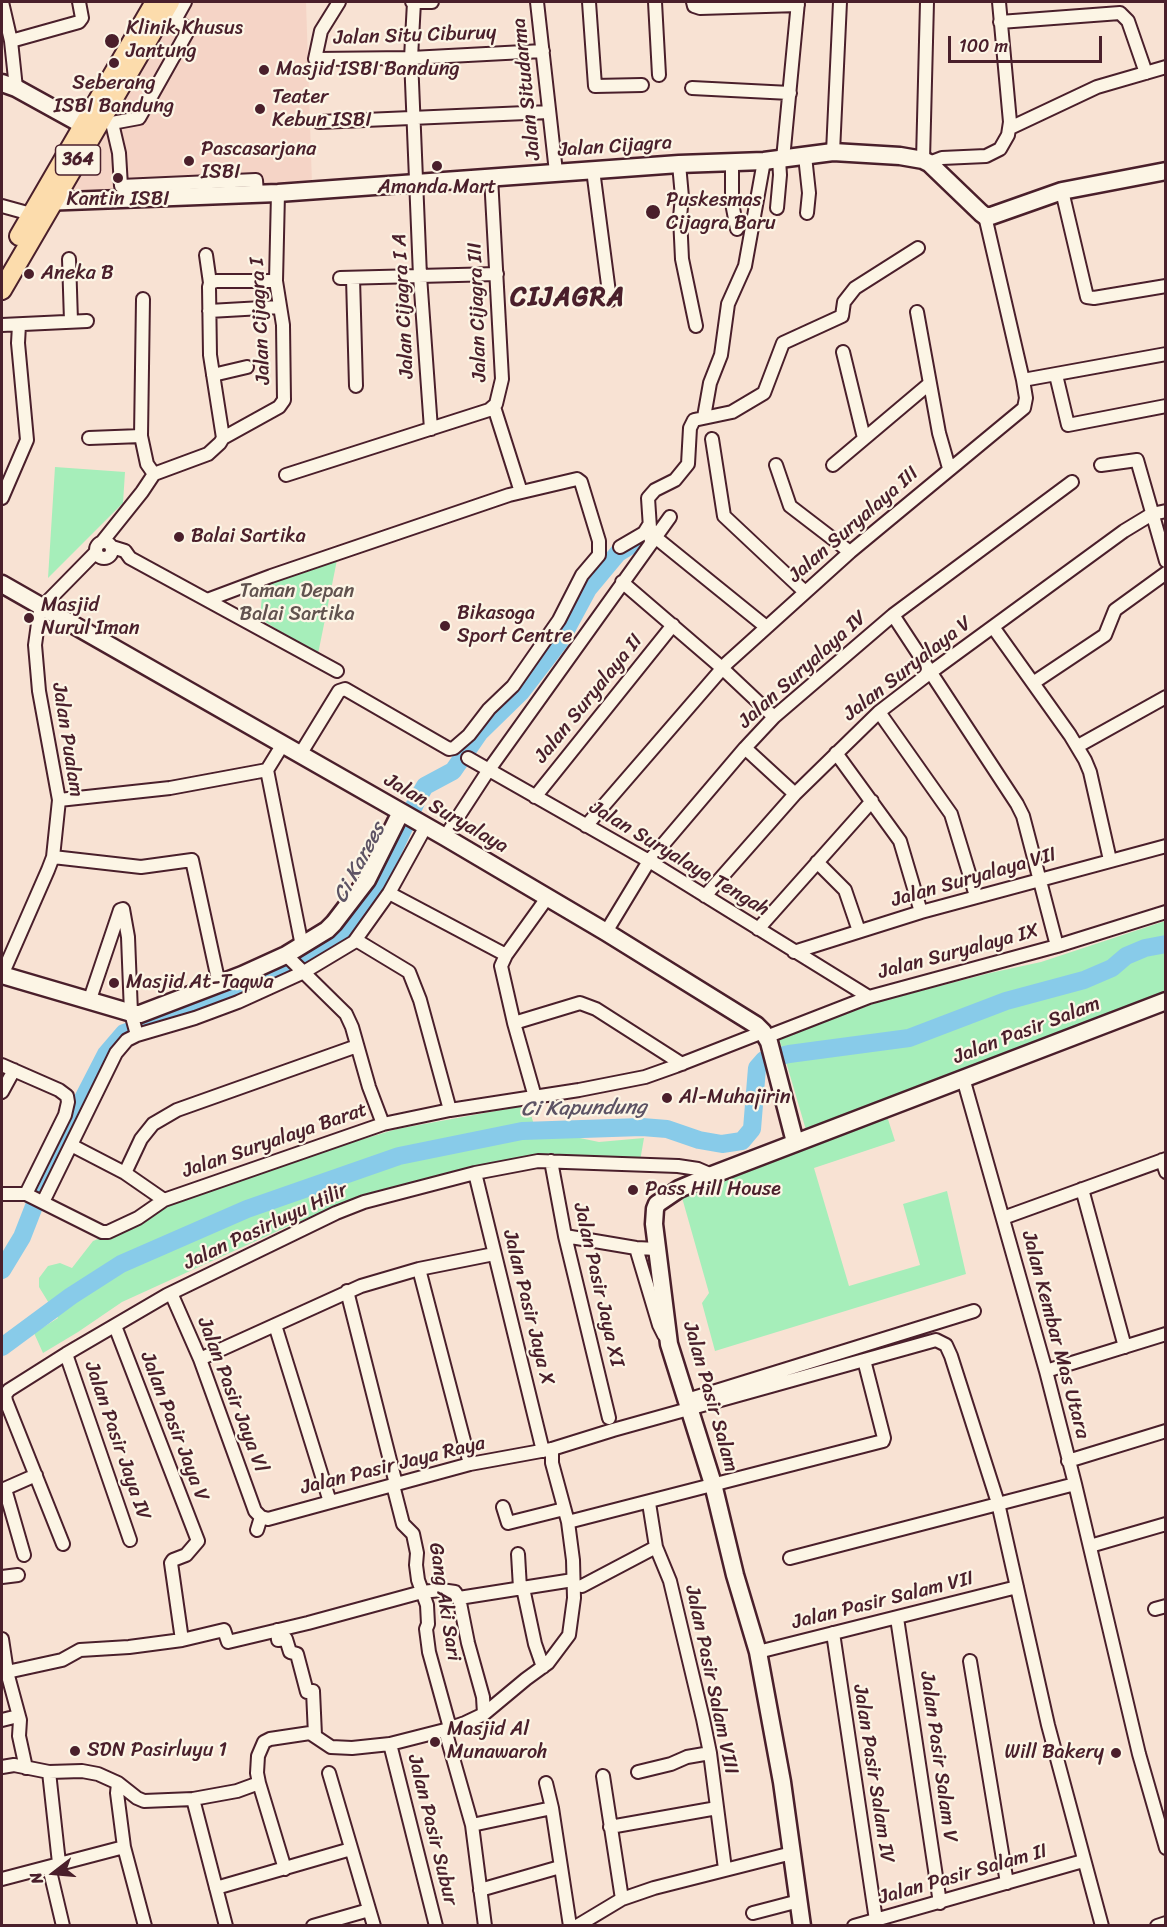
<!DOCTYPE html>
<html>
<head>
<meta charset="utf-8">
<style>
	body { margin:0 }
	#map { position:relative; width:1167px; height:1927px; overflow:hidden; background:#f8e2d3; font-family:Sriracha,sans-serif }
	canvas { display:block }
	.frame { position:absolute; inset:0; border:3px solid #4a1f2b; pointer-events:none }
	.north { position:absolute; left:24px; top:1843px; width:60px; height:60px; -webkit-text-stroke:4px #fcf5e5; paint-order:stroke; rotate:254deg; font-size:16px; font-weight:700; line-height:24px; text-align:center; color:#4a1f2b }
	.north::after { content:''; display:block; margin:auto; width:21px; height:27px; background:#4a1f2b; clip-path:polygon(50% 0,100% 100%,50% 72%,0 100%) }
	.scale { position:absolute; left:948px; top:36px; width:154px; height:27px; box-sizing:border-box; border:3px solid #4a1f2b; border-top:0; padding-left:8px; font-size:18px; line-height:21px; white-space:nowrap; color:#4a1f2b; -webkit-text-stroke:4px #fcf5e5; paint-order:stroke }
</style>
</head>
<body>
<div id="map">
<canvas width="1167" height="1927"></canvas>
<div class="frame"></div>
<div class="north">N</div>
<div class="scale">100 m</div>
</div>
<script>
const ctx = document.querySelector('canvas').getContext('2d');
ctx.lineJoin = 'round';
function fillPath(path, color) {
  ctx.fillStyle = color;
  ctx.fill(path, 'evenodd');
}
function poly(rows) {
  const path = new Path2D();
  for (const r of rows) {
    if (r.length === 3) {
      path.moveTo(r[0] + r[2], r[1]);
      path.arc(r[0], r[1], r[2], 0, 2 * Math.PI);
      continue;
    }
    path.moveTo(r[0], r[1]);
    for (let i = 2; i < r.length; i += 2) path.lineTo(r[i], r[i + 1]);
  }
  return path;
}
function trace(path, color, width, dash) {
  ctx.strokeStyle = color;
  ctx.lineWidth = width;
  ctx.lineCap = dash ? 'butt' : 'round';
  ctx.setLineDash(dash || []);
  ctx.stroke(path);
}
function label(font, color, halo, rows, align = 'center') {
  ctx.font = font + ' Sriracha,sans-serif';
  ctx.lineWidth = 4.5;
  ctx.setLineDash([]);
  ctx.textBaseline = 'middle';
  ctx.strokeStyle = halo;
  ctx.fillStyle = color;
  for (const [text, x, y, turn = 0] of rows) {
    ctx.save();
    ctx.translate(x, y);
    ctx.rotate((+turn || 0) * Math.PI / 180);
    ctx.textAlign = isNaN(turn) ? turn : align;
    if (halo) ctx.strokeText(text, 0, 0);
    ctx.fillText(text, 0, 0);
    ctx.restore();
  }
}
fillPath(poly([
	[183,2,306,2,312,184,69,195]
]), '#f5d4c6');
fillPath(poly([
	[55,467,125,472,123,503,48,578],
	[338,555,318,654,260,619,263,582],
	[1165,921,1165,991,806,1130,779,1038,881,1001,990,973,1041,962],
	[528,1105,538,1138,575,1137,599,1142,644,1138,640,1161,543,1158,349,1204,293,1224,122,1302,78,1332,43,1353,34,1333,58,1318,39,1287,39,1278,48,1266,60,1263,72,1268,93,1241,130,1226,182,1199,353,1142,397,1129],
	[886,1113,895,1141,814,1168,849,1286,920,1265,903,1204,947,1191,966,1274,715,1351,702,1303,709,1293,681,1194]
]), '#a6eeba');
trace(poly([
	[2,1270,22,1237,54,1155,106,1054,124,1033,237,995,311,959,345,931,365,910,418,798,425,786,453,771,480,732,521,692,560,641,588,589,618,553,639,540],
	[2,1347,71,1296,121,1264,247,1209,399,1156,522,1131,642,1127,667,1129,699,1140,722,1144,742,1141,752,1129,757,1068,764,1060,789,1054,909,1038,1006,1001,1084,980,1112,968,1126,956,1145,948,1166,944]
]), '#88cbe9', 18);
const street = poly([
	[2,2,11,41,16,88],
	[185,2,175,20,189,29,139,118,112,123,119,153,121,186,256,180,257,193],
	[339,2,321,31,315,59,411,58,543,51],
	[412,2,432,2],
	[414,2,411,58,420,276,431,429],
	[537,2,556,172],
	[589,2,595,86,642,85],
	[655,2,659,75],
	[693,2,694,6,700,8,798,5],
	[1000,22,1120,13,1128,21,1146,73],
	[11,41,79,22,82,18,79,2],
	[692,88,790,93],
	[319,122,549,112],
	[1010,128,1097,87,1166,67],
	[833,152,840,2],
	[805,156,809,193,807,213],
	[783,159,798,2],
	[923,160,927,2],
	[732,162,732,203,737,229],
	[929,163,942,158,986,156,1000,149,1008,135,1010,122,999,2],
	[679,164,682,197,680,217,682,259,696,326],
	[593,170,610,300],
	[1062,191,1087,297,1094,298,1166,286],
	[2,206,31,214],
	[777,208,780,175,779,159],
	[206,255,210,283],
	[69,259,71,321],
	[340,278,497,274],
	[353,278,356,386],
	[143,299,141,436,147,464,154,474],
	[209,311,280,307],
	[917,312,939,433,949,468],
	[2,325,87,321],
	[843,352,864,438],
	[213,375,247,367],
	[1056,375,1068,425,1166,406],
	[1023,380,1166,354],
	[494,407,521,492],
	[704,417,710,383,721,355,728,304,745,266,764,161],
	[89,438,141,436],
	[223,438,210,355,209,287,210,283,216,281,276,281],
	[712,439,724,516,805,592],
	[776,465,790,506,850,552],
	[833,465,929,384],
	[1101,465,1137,460,1166,561],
	[286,475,489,410,496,404,502,379,491,177],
	[2,498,27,440,18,343,19,325],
	[655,537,765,626],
	[104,550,8],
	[102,542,142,492,154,474,208,454,220,443,223,438,279,407,284,400,283,325,276,281,278,193],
	[651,543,648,498,655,490,675,480,688,464,690,428,694,420,732,412,764,393,783,343,842,316,844,302,855,288,918,248],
	[112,547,125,551,130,558,337,671],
	[620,547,644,533,649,525],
	[622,582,722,668,774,717],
	[207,600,271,576,509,495,577,479,581,482,599,541,599,555,582,575,559,620,513,686,489,709,469,735,454,748,449,749,345,689,339,691,301,753],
	[893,615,1017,804,1023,816,1057,946],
	[993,627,1070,735,1085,760,1090,772,1110,860],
	[1033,683,1105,635,1115,610,1166,573],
	[879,712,951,814,976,896],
	[1078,746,1166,697],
	[745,748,795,794],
	[836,753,900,841,921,912],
	[468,758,649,861,869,997],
	[267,770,302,946],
	[535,797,673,625],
	[59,800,170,788,267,770,283,744],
	[586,826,727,663,850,552,1024,408,1026,398,1023,380,985,216],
	[445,837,488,771,670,517],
	[53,857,141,867,192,860,219,984],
	[817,862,845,890,859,931],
	[389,893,506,955],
	[705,896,795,794,879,712,931,672,1124,531,1152,514,1166,511],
	[758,929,872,801],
	[606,932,649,861,745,748,774,717,893,615,1072,482],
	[356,940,409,972,420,1000,450,1110],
	[794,952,921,912,1166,846],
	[286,955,346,1014,352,1027,369,1087,383,1124],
	[2,975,48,870,53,857,59,800,39,691,35,645,39,616,41,608,96,552],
	[89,1002,120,910,123,909,128,937,131,1013,137,1035],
	[514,1023,580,1003,596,1009,682,1064],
	[766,1037,869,997,1057,946,1166,912],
	[2,1065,59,1090,67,1096,68,1102,65,1115,26,1194],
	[963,1078,1046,1371,1075,1484,1139,1754,1166,1848],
	[2,1092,14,1070],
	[535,1097,514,1023,501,966,506,955,547,898],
	[71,1145,125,1173,164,1200],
	[1162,1160,1166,1172],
	[551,1161,565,1236,609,1418],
	[125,1173,141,1139,153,1124,177,1110,357,1046],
	[475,1173,543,1451],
	[1082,1189,1125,1347],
	[2,1194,26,1194,102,1232,108,1232,138,1218,164,1200,383,1124,450,1110,579,1090,645,1077,676,1066,763,1032],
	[43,1202,116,1053,127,1040,137,1035,195,1018,238,1002,304,972,354,942,389,893,426,826],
	[1003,1218,1166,1159],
	[565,1236,636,1248,657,1249],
	[636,1248,659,1325,664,1335],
	[419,1269,470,1464],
	[347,1291,396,1484],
	[171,1293,200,1359,255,1511,261,1517,268,1519,470,1464,552,1449,613,1430,936,1340,946,1345,951,1356,998,1503,1048,1725,1102,1926],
	[275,1325,330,1502],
	[115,1326,198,1541,186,1555,173,1560,171,1563,182,1640],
	[66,1354,130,1540],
	[200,1359,361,1286,419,1269,494,1254],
	[1046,1371,1166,1334],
	[687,1400,974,1311],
	[1068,1461,1166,1431],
	[393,1485,403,1524,413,1534,417,1553,416,1565,418,1580,427,1605,428,1624,426,1629,429,1652,450,1728],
	[5,1489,24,1555],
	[2,1490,36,1475],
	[649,1503,656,1547,670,1581,703,1719,710,1753,725,1869],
	[503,1507,508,1523,564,1509],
	[568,1522,883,1441,884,1438,864,1360],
	[257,1530,261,1517],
	[63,1544,6,1401,5,1395,9,1390,66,1354,167,1295,336,1213,364,1202,475,1173,538,1161,678,1166,698,1169,712,1175],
	[1090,1546,1166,1524],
	[518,1554,520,1588],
	[790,1558,1075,1484],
	[2,1577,18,1575],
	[582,1586,656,1547],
	[523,1588,535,1644,543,1667],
	[459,1598,468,1643,483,1697,484,1714],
	[1155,1609,1166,1606],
	[897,1618,940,1903],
	[277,1630,278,1640,286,1639,290,1652,297,1654,307,1692,313,1691,315,1735],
	[833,1633,876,1920],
	[2,1639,7,1672,20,1720,19,1736,26,1768],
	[758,1652,1017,1587],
	[970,1661,1007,1883],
	[7,1672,62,1660,80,1650,129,1647,182,1640,224,1630,228,1642,308,1623,422,1592,441,1590,455,1592,459,1598,573,1580],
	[2,1720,18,1716],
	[445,1730,472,1825,485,1926],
	[390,1744,436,1926],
	[2,1767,14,1765,49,1772,82,1771,98,1774,118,1783,137,1798,144,1801,193,1799,237,1791,259,1783,257,1773,258,1756,264,1742,270,1739,310,1733,331,1747,352,1748,390,1744,445,1730,465,1723,484,1714,526,1679,548,1663,569,1635,574,1598,573,1560,568,1522,552,1463,552,1449],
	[49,1772,59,1863],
	[638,1772,671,1764,687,1757,710,1753],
	[329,1773,374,1926],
	[603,1776,622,1899],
	[118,1783,117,1793,124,1847,145,1926],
	[259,1783,285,1869],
	[546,1783,552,1808,570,1926],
	[193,1799,226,1926],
	[472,1825,552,1808],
	[610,1827,717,1808],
	[49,1867,63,1926],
	[2,1879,124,1847],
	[216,1888,351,1849],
	[480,1890,560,1867],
	[753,1913,799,1901],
	[313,1926,369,1910],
	[577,1926,622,1899,654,1888,792,1853],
	[854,1926,1083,1861],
	[1157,1926,1166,1923]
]);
const secondary = poly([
	[2,83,16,88,83,125,94,121],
	[42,202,278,193,679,164,764,161,833,152,900,156,923,160,929,163,981,213,985,216,991,216,1062,191,1166,171],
	[2,584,445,837,606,932,756,1025,763,1032,769,1042,795,1142],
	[2,975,135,1014,140,1014,242,975,286,955,327,930,334,923,367,880,401,812],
	[802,1926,782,1782,758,1652,735,1575,713,1484,669,1344,654,1224,655,1209,657,1204,679,1189,712,1175,1166,1001]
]);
const primary = poly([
	[19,236,155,2],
	[2,290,170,2]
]);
trace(street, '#4a1f2b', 16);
trace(secondary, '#4a1f2b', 21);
trace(primary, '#4a1f2b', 22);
trace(street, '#fcf5e5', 12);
trace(secondary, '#fcf5e5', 16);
trace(primary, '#fcdcac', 18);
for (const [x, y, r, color] of [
	[112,41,8,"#4a1f2b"],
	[114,63,6,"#4a1f2b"],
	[264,70,6,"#4a1f2b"],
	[260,109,6,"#4a1f2b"],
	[189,161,6,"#4a1f2b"],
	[437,166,6,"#4a1f2b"],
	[118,178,6,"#4a1f2b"],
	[653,212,8,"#4a1f2b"],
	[29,274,6,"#4a1f2b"],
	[179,537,6,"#4a1f2b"],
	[29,618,6,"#4a1f2b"],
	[445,626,6,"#4a1f2b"],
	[114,983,6,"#4a1f2b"],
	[667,1098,6,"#4a1f2b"],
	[633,1190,6,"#4a1f2b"],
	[435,1742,6,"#4a1f2b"],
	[75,1751,6,"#4a1f2b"],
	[1116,1753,6,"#4a1f2b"]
]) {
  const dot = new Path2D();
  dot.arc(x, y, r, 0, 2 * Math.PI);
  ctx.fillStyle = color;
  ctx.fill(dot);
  trace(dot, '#fcf5e5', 2);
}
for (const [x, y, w] of [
	[78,160,45]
]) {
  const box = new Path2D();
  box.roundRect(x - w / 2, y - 15, w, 30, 4.5);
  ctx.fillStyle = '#fcf5e5';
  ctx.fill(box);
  trace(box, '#4a1f2b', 1.5);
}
label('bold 18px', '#4a1f2b', null, [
	["364",78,160]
]);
label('20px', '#4a1f2b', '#fcf5e5', [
	["Klinik Khusus",126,29],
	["Jantung",126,52],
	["Masjid ISBI Bandung",276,70],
	["Seberang",114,84,"center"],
	["ISBI Bandung",114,107,"center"],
	["Teater",272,98],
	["Kebun ISBI",272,121],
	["Pascasarjana",201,150],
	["ISBI",201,173],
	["Amanda Mart",437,188,"center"],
	["Kantin ISBI",118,200,"center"],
	["Puskesmas",666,201],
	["Cijagra Baru",666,224],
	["Aneka B",41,274],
	["Balai Sartika",191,537],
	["Masjid",41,606],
	["Nurul Iman",41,629],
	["Bikasoga",457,614],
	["Sport Centre",457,637],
	["Masjid At-Taqwa",126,983],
	["Al-Muhajirin",679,1098],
	["Pass Hill House",645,1190],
	["Masjid Al",447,1730],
	["Munawaroh",447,1753],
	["SDN Pasirluyu 1",87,1751],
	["Will Bakery",1104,1753,"right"]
], 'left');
label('20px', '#4a1f2b', '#fcf5e5', [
	["Jalan Situ Ciburuy",415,36,-2],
	["Jalan Situdarma",527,89,-96],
	["Jalan Cijagra",615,147,-4],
	["Jalan Cijagra I A",404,306,-93],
	["Jalan Cijagra III",478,312,-92],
	["Jalan Cijagra I",261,321,-93],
	["Jalan Suryalaya III",854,525,-41],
	["Jalan Suryalaya V",908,669,-38],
	["Jalan Suryalaya IV",803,670,-42],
	["Jalan Suryalaya II",589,699,-51],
	["Jalan Pualam",67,740,81],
	["Jalan Suryalaya",446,814,30],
	["Jalan Suryalaya Tengah",679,859,31],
	["Jalan Suryalaya VII",974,878,-16],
	["Jalan Suryalaya IX",959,952,-15],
	["Jalan Pasir Salam",1027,1031,-21],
	["Jalan Suryalaya Barat",275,1141,-19],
	["Jalan Pasirluyu Hilir",266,1227,-25],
	["Jalan Pasir Jaya XI",598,1285,77],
	["Jalan Pasir Jaya X",528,1308,76],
	["Jalan Kembar Mas Utara",1055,1335,75],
	["Jalan Pasir Jaya Vl",232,1395,69],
	["Jalan Pasir Salam",710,1397,74],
	["Jalan Pasir Jaya V",174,1427,69],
	["Jalan Pasir Jaya IV",117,1441,71],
	["Jalan Pasir Jaya Raya",393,1466,-14],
	["Jalan Pasir Salam VII",883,1601,-14],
	["Gang Aki Sari",444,1602,81],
	["Jalan Pasir Salam VIII",711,1680,78],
	["Jalan Pasir Salam V",938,1757,82],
	["Jalan Pasir Salam IV",873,1774,81],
	["Jalan Pasir Subur",432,1830,76],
	["Jalan Pasir Salam II",963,1875,-16]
]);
label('20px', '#61534f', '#fcf5e5', [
	["Taman Depan",297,592],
	["Balai Sartika",297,615]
]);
label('italic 21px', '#5d5364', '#fcf5e5', [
	["Ci Karees",360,863,-62],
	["Ci Kapundung",584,1109,-1]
]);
ctx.letterSpacing = '1.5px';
label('bold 26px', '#4a1f2b', '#fcf5e5', [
	["CIJAGRA",568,298]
]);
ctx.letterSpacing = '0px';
</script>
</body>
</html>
